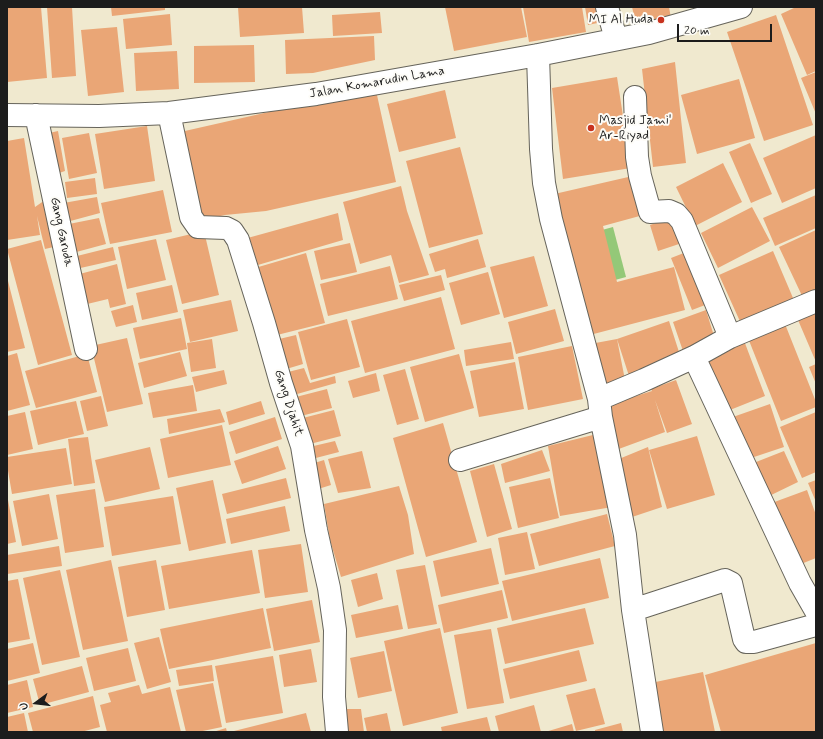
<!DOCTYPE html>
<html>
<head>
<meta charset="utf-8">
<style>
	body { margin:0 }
	#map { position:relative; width:823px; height:739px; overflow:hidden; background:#f0e9cf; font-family:Mynerve,sans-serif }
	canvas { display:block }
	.frame { position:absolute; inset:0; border:8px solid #1c1c1c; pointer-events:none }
	.north { position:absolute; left:16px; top:683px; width:40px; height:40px; -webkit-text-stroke:3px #fdfcf7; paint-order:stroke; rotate:255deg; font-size:11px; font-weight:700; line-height:16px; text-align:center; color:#1c1c1c }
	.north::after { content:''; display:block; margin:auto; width:14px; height:18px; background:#1c1c1c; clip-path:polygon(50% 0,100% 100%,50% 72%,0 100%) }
	.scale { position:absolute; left:677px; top:24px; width:95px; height:18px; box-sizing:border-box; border:2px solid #1c1c1c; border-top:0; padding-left:5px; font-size:12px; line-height:14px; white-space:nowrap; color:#1c1c1c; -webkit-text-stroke:3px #fdfcf7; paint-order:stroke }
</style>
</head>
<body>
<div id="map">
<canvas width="823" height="739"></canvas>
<div class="frame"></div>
<div class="north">U</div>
<div class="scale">20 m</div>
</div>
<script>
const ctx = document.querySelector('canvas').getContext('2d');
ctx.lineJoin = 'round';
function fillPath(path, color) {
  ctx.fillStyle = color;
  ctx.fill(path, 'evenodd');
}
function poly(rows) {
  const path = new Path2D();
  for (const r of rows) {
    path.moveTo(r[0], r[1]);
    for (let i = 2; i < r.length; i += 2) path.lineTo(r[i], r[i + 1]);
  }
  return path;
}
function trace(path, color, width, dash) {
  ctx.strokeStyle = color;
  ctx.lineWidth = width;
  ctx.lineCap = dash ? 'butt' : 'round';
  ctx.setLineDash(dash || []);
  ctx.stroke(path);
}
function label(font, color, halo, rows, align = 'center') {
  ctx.font = font + ' Mynerve,sans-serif';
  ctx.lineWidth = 4;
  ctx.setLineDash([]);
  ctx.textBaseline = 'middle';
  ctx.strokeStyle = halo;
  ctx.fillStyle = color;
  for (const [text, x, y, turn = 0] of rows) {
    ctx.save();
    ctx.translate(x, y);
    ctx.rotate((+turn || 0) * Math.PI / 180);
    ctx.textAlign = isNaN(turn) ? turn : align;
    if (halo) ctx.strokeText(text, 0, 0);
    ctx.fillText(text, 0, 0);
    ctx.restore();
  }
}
fillPath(poly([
	[613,227,626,277,593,286,580,236]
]), '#94c878');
fillPath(poly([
	[7,7,41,7,47,78,7,82],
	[47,7,72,7,76,76,52,78],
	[111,7,165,7,165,10,112,16],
	[238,7,302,7,304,33,240,37],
	[445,7,521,7,527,37,454,51],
	[523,7,582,7,586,32,529,42],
	[585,7,603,7,607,21,588,25],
	[632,7,669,7,672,24,638,32],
	[796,7,816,7,816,71,807,75,781,14],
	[380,12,382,33,333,36,332,15],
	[170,14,172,45,126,49,123,19],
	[776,15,813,125,764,141,727,32],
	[117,27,124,92,88,96,81,30],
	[374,36,375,60,313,73,286,74,285,40],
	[254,45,255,82,194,83,194,46],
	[177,51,179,89,136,91,134,53],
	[675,62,681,119,686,163,653,167,642,69],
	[816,72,816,114,801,78],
	[617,77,631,168,563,179,552,88],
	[739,79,755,138,697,154,681,95],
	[445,90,456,138,399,152,387,104],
	[377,95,396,182,266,211,225,215,198,221,176,133,326,99],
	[147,126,155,181,104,189,95,134],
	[58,131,65,171,56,174,45,134],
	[89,133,97,173,69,179,62,138],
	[816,135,816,188,782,203,763,158],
	[24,138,35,207,48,198,58,246,45,249,37,216,40,235,7,240,7,141],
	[750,143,772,194,751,203,729,152],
	[460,147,483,234,429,248,406,161],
	[723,163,742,202,695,226,676,187],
	[637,175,647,214,603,226,617,282,674,267,685,310,586,336,550,195],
	[95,178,97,194,67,198,65,182],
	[401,186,407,211,429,275,399,283,391,255,360,264,343,202],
	[163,190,172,232,110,244,101,203],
	[816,195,816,228,775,246,763,218],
	[97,197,100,213,63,223,58,204],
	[752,207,770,241,718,268,701,233],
	[338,213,343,240,251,267,244,239],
	[99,218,106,244,69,254,64,225],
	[671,218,682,243,658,251,650,225],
	[816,230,816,295,804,300,779,247],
	[204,231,219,295,182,304,166,240],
	[156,239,166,280,127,289,118,247],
	[478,239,486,267,447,278,445,269,435,272,429,254],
	[41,240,72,355,38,365,7,249],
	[350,243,357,272,321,280,314,251],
	[113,247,116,260,76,269,73,257],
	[689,251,713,302,692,310,671,258],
	[773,251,796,305,743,328,719,275],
	[306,253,325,323,273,336,255,268],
	[534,256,548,306,504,318,490,267],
	[117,264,126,304,110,308,108,299,83,305,76,275],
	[390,266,398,299,328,316,320,284],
	[488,272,500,314,461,325,449,283],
	[441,275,445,290,404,301,399,285],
	[7,277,25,348,7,352],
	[172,285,178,312,142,320,136,293],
	[441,297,455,349,365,373,351,321],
	[231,300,238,331,190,342,183,310],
	[816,304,816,362,795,313],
	[133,305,137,322,116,327,111,311],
	[555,309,564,341,516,354,508,322],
	[706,310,714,336,683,351,673,322],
	[181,318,187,349,140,359,133,328],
	[347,319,360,367,311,380,298,332],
	[669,321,679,352,630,379,617,339,626,385,600,390,590,344,617,339],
	[785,324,816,402,816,407,781,421,748,338],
	[296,335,303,364,283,370,275,340],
	[127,338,143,404,107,412,91,346],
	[743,338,765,396,725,412,697,356],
	[212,339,216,368,191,372,187,343],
	[511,342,514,359,466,366,464,350],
	[572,346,583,399,528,410,518,357],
	[180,352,187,376,144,388,138,363],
	[17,353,30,405,7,411,7,356],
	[87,354,97,392,36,408,25,371],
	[459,354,474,408,425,422,410,367],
	[515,362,524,409,479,417,470,371],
	[816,364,816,384,809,367],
	[304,368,310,383,335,376,336,383,290,396,284,373],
	[405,369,419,419,397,425,383,375],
	[224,370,227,384,196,392,192,377],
	[376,373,380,391,353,398,348,381],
	[676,380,692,424,667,433,655,400,665,432,616,450,604,406,652,391,651,389],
	[193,385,197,411,153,418,148,393],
	[327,389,332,408,297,417,292,398],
	[101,396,108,426,87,431,80,401],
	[76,401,84,434,38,445,30,411],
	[261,401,265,414,229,425,226,412],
	[770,404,784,447,748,459,730,418],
	[220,409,225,422,169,434,167,419],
	[334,410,341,436,306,445,299,419],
	[25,412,33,449,7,455,7,416],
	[816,412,816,472,802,478,780,427],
	[275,417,282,439,236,454,229,432],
	[443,423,477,542,426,557,393,438],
	[222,425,231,465,168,478,160,439],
	[597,434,612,507,560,516,548,446],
	[697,436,715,495,667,509,649,450],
	[88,437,95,483,74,486,68,439],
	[335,441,339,452,308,460,305,448],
	[278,446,286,469,242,484,234,461],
	[150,447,160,489,105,502,95,460],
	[648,447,662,507,629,518,614,461],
	[66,448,72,484,12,494,7,465,7,457],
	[542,450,550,471,505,483,501,464],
	[362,451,371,488,338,493,328,459],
	[784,451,798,482,765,498,751,464],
	[324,460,331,485,315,490,308,465],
	[494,464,512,529,487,537,470,471],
	[286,478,291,498,227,514,222,494],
	[550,478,559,518,518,528,509,487],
	[213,480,226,543,189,551,176,488],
	[816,480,816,502,808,483],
	[399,486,408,515,414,554,341,577,330,540,324,504],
	[95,489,104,547,65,553,56,495],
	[807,490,816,515,816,558,796,566,769,504],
	[49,494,58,539,22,546,13,501],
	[173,496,181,544,112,556,104,507],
	[8,500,16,542,7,544,7,501],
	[285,506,290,531,231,544,226,519],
	[607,514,615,546,539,566,530,534],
	[527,532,535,569,505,575,498,538],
	[301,544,308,592,265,598,258,550],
	[59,546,62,566,7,574,7,555],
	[491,548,499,584,441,597,433,561],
	[252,550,260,593,169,609,161,566],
	[600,558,609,598,512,621,502,581],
	[111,560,128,641,83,650,66,570],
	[156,560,165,610,127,617,118,567],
	[425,565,437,624,408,629,396,570],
	[60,570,80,657,42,665,23,578],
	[377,573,383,599,358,607,351,580],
	[18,579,30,639,7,643,7,581],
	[502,590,508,618,444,633,438,605],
	[312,600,320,642,274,651,266,609],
	[398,605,403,629,356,638,351,615],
	[263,608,271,648,169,669,160,629],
	[585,608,594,644,505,664,497,628],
	[440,628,458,713,403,726,384,641],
	[491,629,504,703,467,709,454,635],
	[159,637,171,682,147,689,134,643],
	[33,643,40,673,7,681,7,649],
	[816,643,816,732,721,732,705,675],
	[128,648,136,681,94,691,86,658],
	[311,649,317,682,284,687,279,655],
	[579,650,587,681,510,699,503,669],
	[384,651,392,691,358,698,350,658],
	[273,656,283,713,226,723,215,666],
	[212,665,214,681,179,686,176,670],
	[82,666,89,692,40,705,33,679],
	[703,672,715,732,656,732,646,684],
	[27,680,33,707,7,713,7,685],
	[213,683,222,727,198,732,186,732,176,690],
	[139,685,142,694,170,687,181,732,107,732,100,705,111,702,108,693],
	[595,688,605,724,576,731,566,695],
	[93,696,100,727,81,732,33,732,28,713],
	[534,705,541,732,499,732,495,716],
	[344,709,361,709,364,732,348,732],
	[24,713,28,732,7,732,7,717],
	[306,713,311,732,234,732,234,731],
	[387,713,391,732,367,732,364,718],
	[487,717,491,732,442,732,441,727],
	[621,723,623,732,595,732,595,730],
	[572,724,574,732,545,732],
	[226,728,227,732,213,732]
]), '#eaa676');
const minor = poly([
	[607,7,616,39],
	[538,55,541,149,544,183,551,219,599,399],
	[635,97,637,157,640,176,650,212,669,211,676,214,682,221,730,337],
	[169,113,191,217,198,227,226,228,232,231,238,240,264,323,281,383,302,446,316,530,329,588,335,630,334,697,337,732],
	[7,115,99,116,169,113,316,94,538,55,649,33,741,7],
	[36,115,86,349],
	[694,357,800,583,816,611],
	[460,460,601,417],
	[633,610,725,580,731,583,744,639,746,642,754,642,816,625],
	[652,732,633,610,625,535,601,417,599,399,644,380,694,357,730,337,816,301]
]);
trace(minor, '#66645b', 24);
trace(minor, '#fff', 22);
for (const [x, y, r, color] of [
	[661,20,4,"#c8321e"],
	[591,128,4,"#c8321e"]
]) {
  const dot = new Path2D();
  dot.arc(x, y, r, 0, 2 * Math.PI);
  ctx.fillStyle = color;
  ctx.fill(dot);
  trace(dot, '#fdfcf7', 1.5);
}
label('13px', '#1c1c1c', '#fdfcf7', [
	["MI Al Huda",653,20],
	["Masjid Jami'",599,121,"left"],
	["Ar-Riyad",599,136,"left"]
], 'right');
label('13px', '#1c1c1c', '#fdfcf7', [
	["Jalan Komarudin Lama",377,83,-10],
	["Gang Garuda",61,232,78],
	["Gang Djahit",288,403,72]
]);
</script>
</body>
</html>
